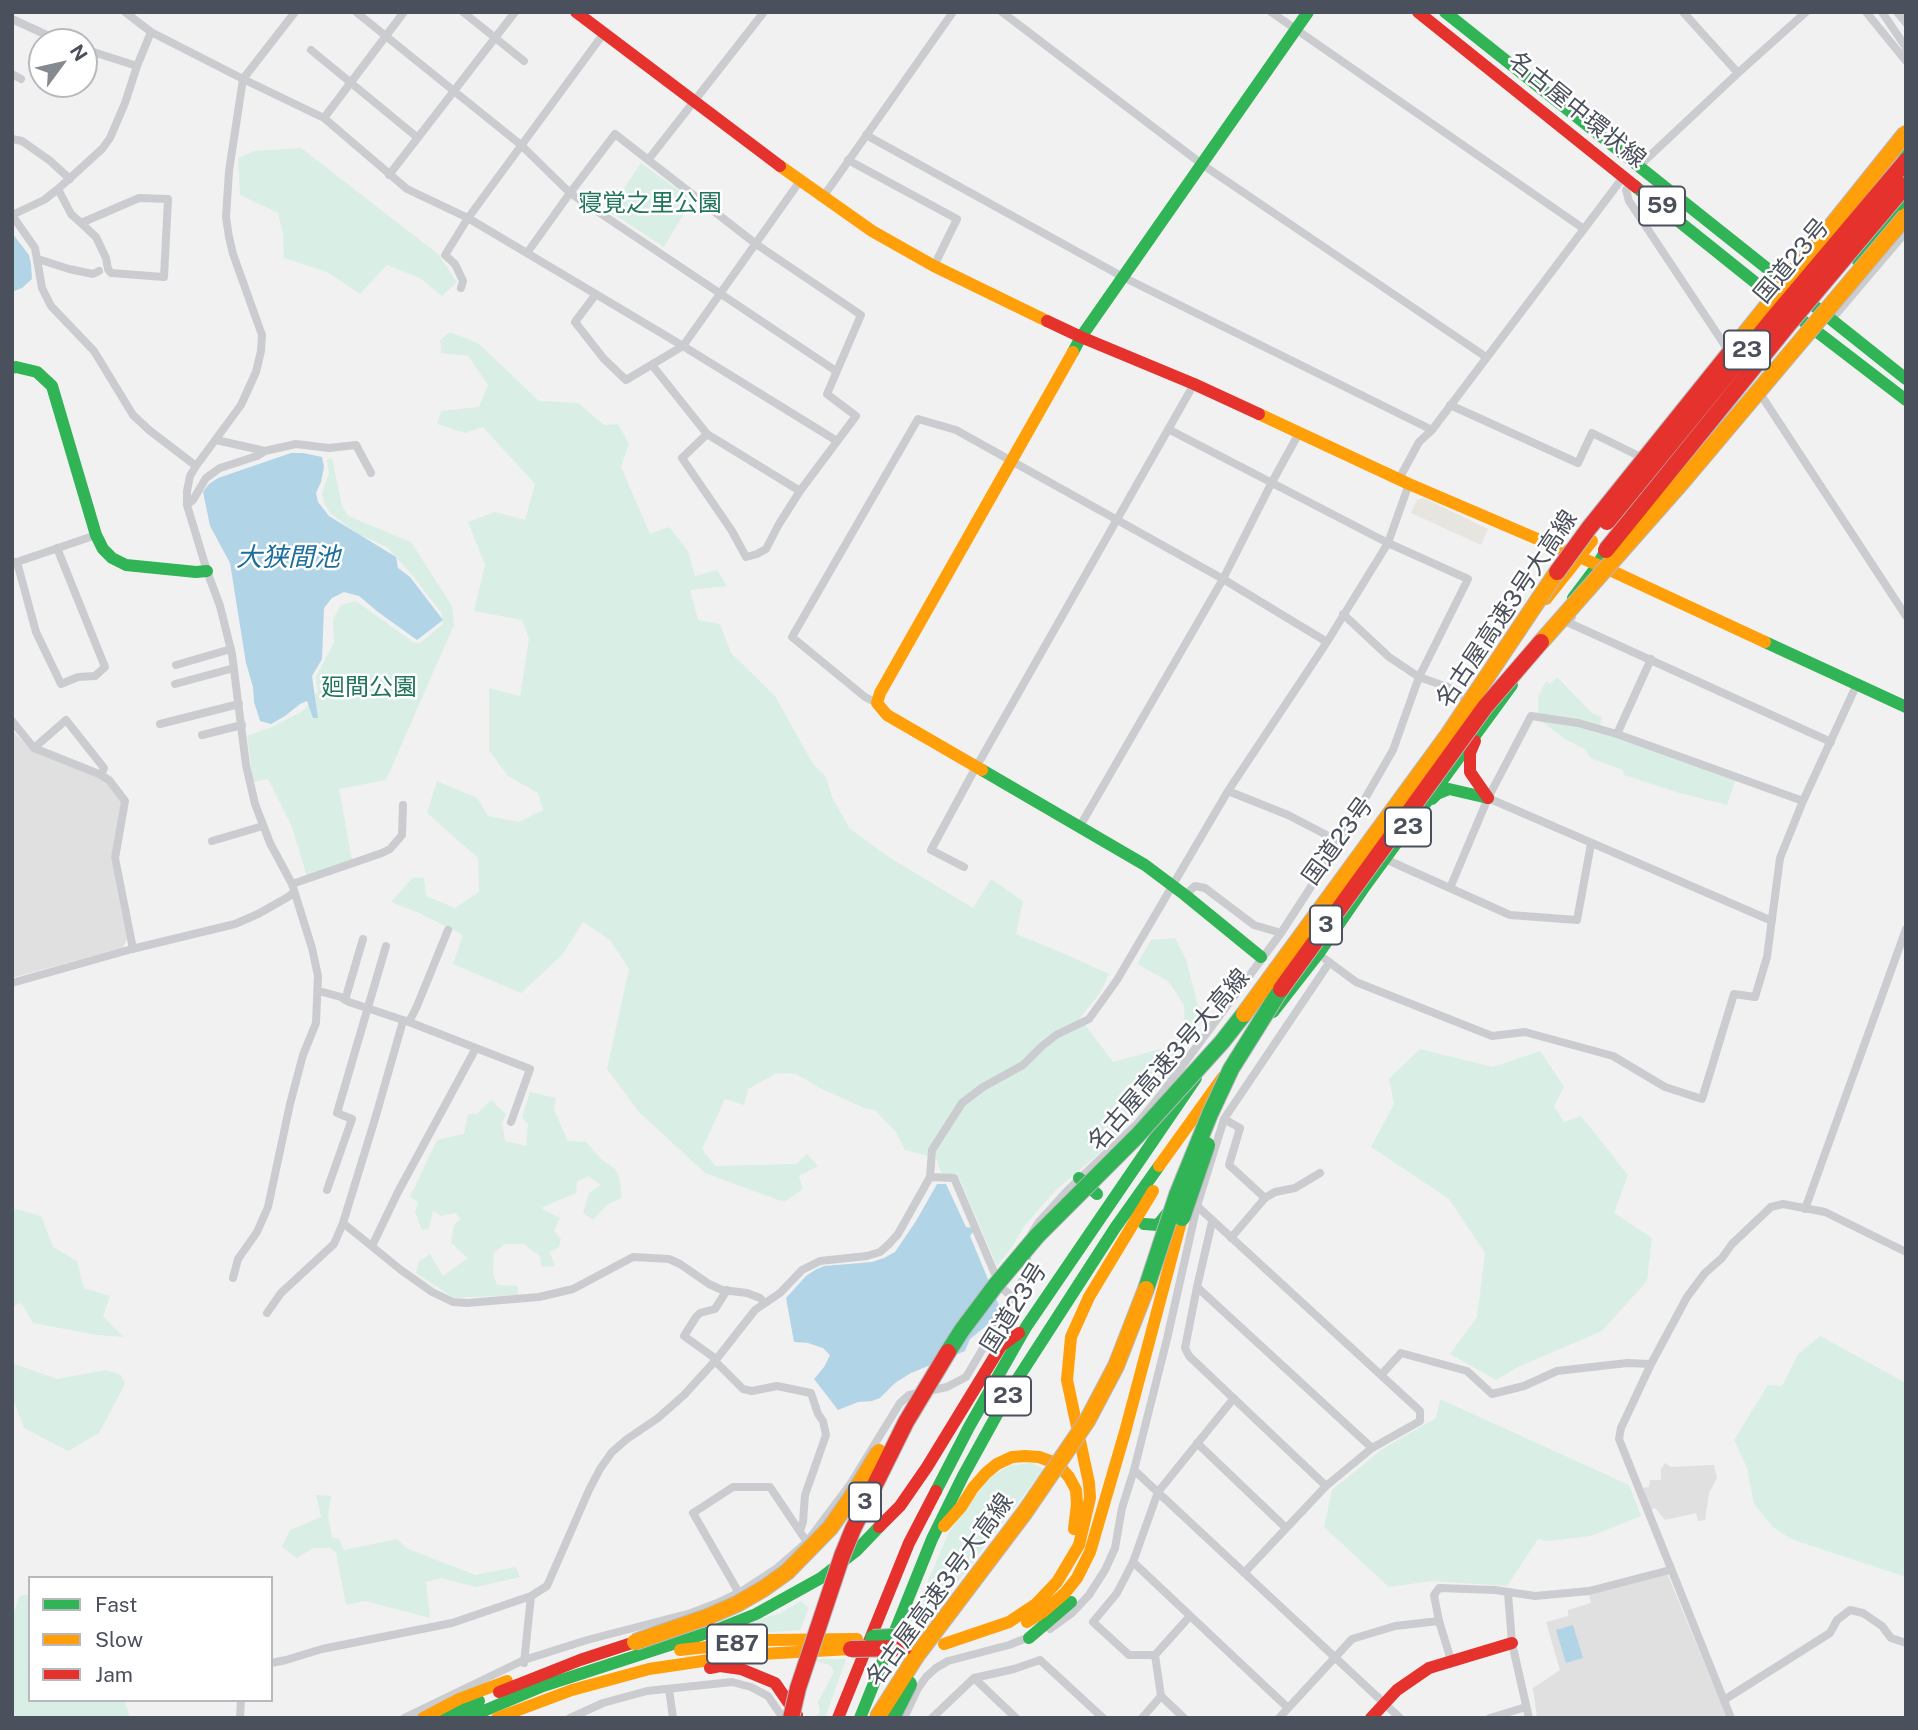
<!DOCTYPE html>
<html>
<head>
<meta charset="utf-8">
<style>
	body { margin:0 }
	#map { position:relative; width:1918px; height:1730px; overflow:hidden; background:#f2f1f1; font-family:"Public Sans",sans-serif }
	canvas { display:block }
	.frame { position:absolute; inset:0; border:14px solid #4a515c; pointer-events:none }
	.legend { position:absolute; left:28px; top:1576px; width:245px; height:126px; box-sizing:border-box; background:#fff; border:2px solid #b7b9be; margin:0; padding:9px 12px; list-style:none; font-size:21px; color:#4a515c }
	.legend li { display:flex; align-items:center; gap:14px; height:35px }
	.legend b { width:35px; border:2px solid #b7b9be }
	.north { position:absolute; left:28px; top:28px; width:70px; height:70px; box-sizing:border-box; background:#fff; border:2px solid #b7b9be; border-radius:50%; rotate:57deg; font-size:19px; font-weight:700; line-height:28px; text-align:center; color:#4a515c }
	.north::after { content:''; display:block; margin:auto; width:24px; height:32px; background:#858990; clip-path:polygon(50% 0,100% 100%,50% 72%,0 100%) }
</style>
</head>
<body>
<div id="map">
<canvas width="1918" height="1730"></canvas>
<div class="frame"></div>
<ul class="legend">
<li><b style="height:9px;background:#30b455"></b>Fast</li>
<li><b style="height:9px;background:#ff9f0a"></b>Slow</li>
<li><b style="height:9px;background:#e5322d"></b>Jam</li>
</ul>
<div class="north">N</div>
</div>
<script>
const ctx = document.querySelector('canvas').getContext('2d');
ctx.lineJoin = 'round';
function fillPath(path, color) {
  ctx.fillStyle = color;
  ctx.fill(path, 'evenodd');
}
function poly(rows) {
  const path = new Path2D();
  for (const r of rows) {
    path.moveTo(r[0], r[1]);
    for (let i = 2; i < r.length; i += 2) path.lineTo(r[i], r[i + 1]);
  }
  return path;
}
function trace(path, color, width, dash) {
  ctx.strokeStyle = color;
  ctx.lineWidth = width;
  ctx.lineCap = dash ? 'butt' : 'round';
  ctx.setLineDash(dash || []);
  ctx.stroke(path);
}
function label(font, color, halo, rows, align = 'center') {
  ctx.font = font + ' "Public Sans","Noto Sans JP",sans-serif';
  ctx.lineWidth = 5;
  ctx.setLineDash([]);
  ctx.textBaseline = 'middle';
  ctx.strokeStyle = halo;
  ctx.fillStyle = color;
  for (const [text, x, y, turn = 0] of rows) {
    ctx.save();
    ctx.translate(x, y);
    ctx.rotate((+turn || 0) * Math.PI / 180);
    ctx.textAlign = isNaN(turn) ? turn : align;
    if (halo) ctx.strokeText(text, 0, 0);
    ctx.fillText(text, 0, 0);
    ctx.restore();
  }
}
fillPath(poly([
	[1424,498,1488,529,1481,545,1411,513,1417,500]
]), '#e6e5df');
fillPath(poly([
	[12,730,31,750,106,781,121,802,111,859,127,940,122,948,12,978],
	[1665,1463,1671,1467,1714,1465,1717,1478,1709,1493,1705,1520,1698,1521,1696,1513,1665,1520,1655,1508,1650,1510,1641,1488,1649,1487,1650,1480,1661,1480,1661,1469],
	[1667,1573,1727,1718,1537,1718,1533,1688,1560,1670,1546,1622,1568,1616,1568,1610,1591,1603,1589,1594]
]), '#e0e0e1');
fillPath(poly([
	[301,148,438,254,457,282,442,296,420,278,387,265,360,294,327,272,284,258,283,234,278,213,240,195,238,158,255,151],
	[641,163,692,200,664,247,609,211],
	[450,332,478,343,539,401,578,403,604,425,618,424,629,444,621,467,650,534,669,527,688,551,695,576,717,570,727,586,690,590,698,620,720,624,731,653,775,696,813,764,826,777,832,797,849,828,887,856,973,908,991,879,1023,901,1016,934,1065,954,1109,974,1100,993,1080,1018,1113,1062,1167,1047,1185,1032,1184,1005,1168,981,1137,964,1151,940,1175,938,1186,959,1198,1006,1209,1011,1143,1108,1094,1158,1056,1190,1025,1225,1012,1247,997,1266,958,1176,942,1175,936,1158,905,1150,896,1132,875,1110,867,1109,822,1089,796,1074,777,1073,748,1089,744,1105,725,1099,702,1149,715,1166,796,1164,807,1154,818,1166,799,1176,803,1189,784,1202,705,1173,639,1112,607,1069,629,969,610,940,583,922,563,954,521,993,453,964,463,935,419,913,391,902,413,877,424,878,426,896,455,908,479,892,478,858,427,813,437,781,477,798,488,816,519,822,543,810,538,793,508,776,489,750,489,688,520,696,529,639,522,620,474,611,485,565,468,522,495,512,525,520,535,484,483,427,465,433,437,424,441,411,479,407,488,385,468,356,441,353,440,340],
	[332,458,342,506,348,516,411,542,452,606,454,625,386,780,339,789,352,860,308,880,292,827,268,779,253,782,247,736,272,727,303,711,318,692,316,677,334,642,333,619,341,605,356,601,413,642,419,644,443,624,442,614,414,577,387,547,358,534,330,513,324,503,322,493,329,473,327,460],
	[1557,677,1592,713,1602,717,1600,726,1572,718,1538,714,1538,697,1546,681,1550,684],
	[1540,720,1578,726,1617,737,1735,781,1727,805,1676,792,1624,775,1623,770,1590,758,1586,750,1565,739],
	[1420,1049,1493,1067,1540,1051,1564,1087,1554,1106,1564,1122,1581,1116,1628,1175,1614,1213,1652,1238,1647,1281,1602,1331,1518,1367,1496,1380,1450,1354,1477,1317,1485,1253,1449,1199,1371,1147,1394,1104,1389,1079],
	[530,1092,556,1098,554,1110,568,1141,586,1142,601,1159,615,1169,620,1180,622,1198,608,1204,593,1220,583,1213,589,1193,601,1185,588,1176,577,1182,576,1193,541,1208,560,1218,554,1231,561,1239,559,1247,550,1252,555,1266,541,1267,540,1256,523,1244,506,1244,494,1252,493,1274,497,1285,518,1286,518,1295,454,1298,416,1273,419,1261,430,1254,443,1276,468,1258,451,1243,454,1225,461,1219,455,1213,441,1216,433,1211,429,1229,422,1230,415,1212,418,1202,410,1197,437,1140,464,1134,468,1114,477,1114,491,1100,506,1114,502,1123,505,1141,526,1146,528,1124,522,1118],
	[12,1208,41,1216,53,1247,77,1261,84,1288,110,1296,103,1316,124,1337,97,1335,33,1323,21,1303,12,1306],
	[1820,1336,1906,1383,1906,1577,1791,1539,1773,1527,1754,1504,1747,1468,1734,1440,1768,1385,1782,1386,1798,1354],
	[12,1363,57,1379,106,1370,121,1375,125,1384,99,1433,68,1451,24,1428,12,1397],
	[1440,1399,1629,1485,1641,1516,1591,1536,1549,1541,1538,1539,1507,1586,1432,1581,1389,1587,1324,1527,1332,1490,1381,1450,1436,1418],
	[1031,1463,1044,1469,922,1628,908,1628,949,1532,989,1478,1009,1466],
	[316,1495,331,1496,328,1515,332,1537,339,1539,344,1550,397,1539,406,1548,475,1575,516,1567,520,1577,476,1587,441,1578,426,1582,430,1618,365,1601,346,1605,336,1552,330,1548,313,1548,297,1558,282,1547,290,1530,321,1517],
	[30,1594,30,1700,124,1700,130,1717,133,1718,12,1718,12,1616,20,1596],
	[801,1601,809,1608,800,1630,757,1633,751,1622,780,1613],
	[817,1659,846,1659,825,1718,815,1718,820,1712,818,1702,834,1672,830,1665,818,1662]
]), '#d9eee4');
fillPath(poly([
	[12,233,29,255,31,264,32,279,22,288,12,292],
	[291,453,303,453,322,457,324,467,321,482,316,493,318,502,329,516,396,557,398,568,410,577,443,620,417,640,378,612,359,596,344,592,332,598,324,608,322,659,312,676,318,718,313,718,307,701,300,704,285,716,271,724,260,721,254,702,253,687,246,663,230,563,210,526,203,492,209,484,218,478],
	[937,1184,946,1184,966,1227,973,1228,973,1232,970,1236,1000,1308,991,1327,986,1326,970,1339,965,1351,911,1373,895,1383,880,1398,872,1401,858,1402,838,1410,814,1379,824,1367,830,1355,823,1348,808,1343,794,1342,786,1298,806,1276,815,1270,824,1266,872,1262,884,1258,895,1252,916,1221],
	[1573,1625,1583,1658,1566,1663,1556,1630]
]), '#b2d4e7');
trace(poly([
	[125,12,151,32,243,79,324,118,407,189,468,218,683,346,837,441],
	[356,12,521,145,570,193,836,371],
	[463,12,524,61],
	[1002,12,1203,165,1486,357],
	[1271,12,1584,229],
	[1683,12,1738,73],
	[1866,12,1906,61],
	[1882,12,1905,46,1906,49],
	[1897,12,1906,23],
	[12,19,62,42],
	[151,32,137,66,125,103,110,138,102,149,58,189,44,200,12,215,35,248,42,288,51,306,94,351,133,415,149,430,196,466],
	[84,49,137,66],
	[311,50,418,138],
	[12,74,21,79],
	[324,118,404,12],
	[866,135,1123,277,1432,430],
	[12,139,22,141,49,160,70,179],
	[648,160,764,12],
	[848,160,957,219,934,266],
	[1639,166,1738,73,1806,12],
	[389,175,515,12],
	[1631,182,1626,190,1629,201,1730,353],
	[58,189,71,214,81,223,96,237,106,258,108,269,111,273,164,277,168,199,139,198,81,223],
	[823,197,953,12],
	[527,253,570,193,615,134,756,244,861,315,827,394,856,416,800,491,779,524,766,549,757,554,746,557,732,531,682,458,707,434,652,365],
	[38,259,69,269,93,274,99,271],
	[461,288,463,281,455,264,445,255,468,218,604,33],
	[596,294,575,322,604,359,626,380,683,346,800,181],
	[1832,319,1906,232],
	[1761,395,1906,616],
	[1450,405,1578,463,1592,433,1645,459],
	[707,434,800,491],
	[216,440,265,451],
	[1399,479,1419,442,1432,430,1624,176],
	[187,505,193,500,206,478,220,468,257,456,265,451,296,444,329,448,356,445,371,473],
	[13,562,17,562,96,535],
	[17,562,36,632,61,684,78,677,95,676,105,667,57,548],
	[1343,614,1389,657,1419,677,1456,690,1467,701],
	[1572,617,1567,622,1831,742],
	[176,665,231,649],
	[175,684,234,668],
	[877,703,865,697,792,637,918,419,956,430,1223,579,1327,642],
	[12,721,34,748,99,774,109,780,125,801,115,858,133,949],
	[160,724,239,704],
	[1617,734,1651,659],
	[202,735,242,725],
	[34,748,66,720,104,768,101,775],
	[1228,791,1288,815,1340,842],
	[1488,798,1772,921],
	[1080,826,1223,579,1271,484,1299,433],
	[212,841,263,826],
	[1385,859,1510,915,1577,920,1591,844],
	[964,867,931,850,970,778,1194,384],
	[292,884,382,853,390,849,402,835,403,805],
	[1450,888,1488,798,1531,716,1578,723,1617,734,1803,801],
	[1185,895,1195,886,1205,888,1254,925,1281,933],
	[1325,959,1356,982,1492,1036,1525,1032,1613,1056,1665,1087,1702,1099,1734,994,1755,997,1767,957,1780,858,1803,801,1857,684],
	[12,983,132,949,235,924,258,914,288,897,294,892],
	[319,991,341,997,349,1002,409,1022,476,1048,398,1192,372,1246],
	[345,1000,363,939],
	[403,1021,375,1119,343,1223,401,1270,432,1292,453,1302,467,1303,539,1297,573,1289,633,1257,669,1259,680,1264,709,1284,722,1290,747,1293,760,1298,765,1303],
	[409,1022,417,1006,448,930],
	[476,1048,530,1069,511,1122],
	[1224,1119,1240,1128,1229,1165,1265,1198],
	[327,1190,352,1119,337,1113,386,946],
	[1197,1206,1420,1411,1420,1421,1372,1448,1326,1486,1244,1573],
	[1805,1209,1906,929],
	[1212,1222,1197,1287,1185,1348,1189,1356,1326,1486],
	[1032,1233,1038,1223,1067,1191,1137,1124,1163,1092,1281,933,1340,842,1393,750,1419,677,1468,579,1388,543,1168,429],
	[1231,1238,1265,1198,1275,1192,1295,1188,1320,1173],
	[233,1278,238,1259,257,1232,268,1207,290,1104,303,1055,316,1023,318,976,312,948,292,884,270,843,255,804,246,765,232,654,220,606,207,571,187,505,187,491,190,476,196,466,241,405,256,372,261,351,262,335,233,254,229,237,226,217,229,171,243,79,295,12],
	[1197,1287,1372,1448],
	[1013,1298,1024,1277,1028,1252],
	[267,1313,281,1293,334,1244,343,1223],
	[716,1359,684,1336,696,1317,700,1313,715,1309,727,1290],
	[715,1361,743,1389,752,1391,777,1386,811,1393,818,1414,823,1421,826,1435,805,1495,803,1522,800,1531],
	[1381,1375,1401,1353,1467,1371,1492,1394,1524,1386,1557,1371,1627,1363,1651,1364],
	[1197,1443,1286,1528],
	[1134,1470,1400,1718],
	[1133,1562,1288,1708],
	[739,1593,693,1513,733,1487,770,1487,807,1542],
	[1508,1593,1512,1643,1529,1718],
	[1190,1616,1155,1655,1129,1655,1093,1622,1117,1593,1133,1562,1158,1492,1234,1398],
	[1050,1629,1072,1613,1089,1595,1105,1570,1115,1548,1122,1508,1134,1470,1167,1339,1197,1206,1224,1119,1329,963],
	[1155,1655,1161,1696,1184,1718],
	[1451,1660,1439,1621,1434,1595,1439,1588,1495,1590,1535,1596,1589,1591,1670,1570],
	[271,1663,286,1660,322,1649,452,1623,531,1596,547,1586,589,1490,600,1469,612,1452,627,1439,658,1418,684,1395,715,1361,755,1310,780,1293,802,1270,820,1261,867,1256,880,1252,889,1244,898,1234,930,1177,932,1150,962,1103,983,1087,1023,1065,1041,1047,1056,1035,1089,1019,1117,980,1228,791,1327,642,1388,543,1409,484],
	[524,1663,531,1596],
	[974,1678,1016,1718],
	[669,1689,673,1718],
	[1724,1700,1830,1633,1837,1620,1850,1610,1863,1613,1882,1626,1891,1638,1906,1643],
	[240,1718,241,1700],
	[404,1718,524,1660,587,1640,691,1613,717,1603,742,1591,777,1568,807,1542,849,1486,900,1403,909,1395,947,1387,966,1377,1013,1298,1000,1286,954,1178,930,1177],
	[570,1718,603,1703,647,1691,732,1682,751,1687,768,1696,783,1718],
	[904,1718,917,1690,926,1677,936,1668,948,1661,1009,1645,1032,1636],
	[932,1718,974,1678,1014,1669,1040,1660,1103,1718],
	[1142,1718,1161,1696],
	[1279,1718,1352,1639,1395,1626,1439,1621],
	[1490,1718,1526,1707],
	[1731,1718,1619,1439,1621,1428,1651,1364,1687,1297,1705,1273,1722,1258,1732,1244,1771,1207,1783,1204,1825,1212,1906,1252]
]), '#cbcccf', 8);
trace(poly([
	[1445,12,1906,379],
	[1636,187,1807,324,1906,400],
	[1864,197,1906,148],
	[1858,261,1906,202],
	[1073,352,1081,337,1308,12],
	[12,368,16,367,37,372,52,386,96,535,103,549,112,558,126,565,196,572,207,571],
	[1573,598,1597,566,1606,550],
	[1765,642,1906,707],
	[982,770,1145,865,1185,895,1261,957],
	[1432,799,1437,794,1449,789,1488,798],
	[1273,1012,1319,953,1363,889,1512,685],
	[1079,1178,1097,1194],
	[1144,1224,1158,1225,1169,1211],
	[936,1491,969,1427,1026,1327,1196,1078],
	[1029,1638,1071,1602],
	[443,1718,479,1701],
	[467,1718,543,1686,716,1630,756,1614,821,1578,856,1551,879,1527],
	[860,1718,932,1539,963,1476,1011,1389,1115,1228,1159,1166]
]), '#30b455', 12);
trace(poly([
	[780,166,872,231,934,266,1047,321],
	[1259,414,1409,484,1612,571,1765,642],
	[1546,599,1592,541],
	[982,770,887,715,877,703,880,693,1073,352],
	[1159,1166,1223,1077],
	[944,1526,961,1507,973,1488,986,1473,997,1464,1012,1457,1025,1456,1039,1457,1050,1461,1062,1469,1069,1477,1076,1490,1077,1504,1074,1529],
	[1027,1622,1043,1612,1065,1593,1077,1578,1090,1552,1125,1432,1182,1218],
	[944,1644,1009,1622,1036,1604,1057,1582,1079,1545,1090,1498,1089,1483,1067,1380,1071,1337,1089,1297,1153,1191],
	[680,1650,769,1640,857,1639],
	[423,1718,459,1699,507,1681],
	[497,1718,572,1690,649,1669,743,1655,851,1649]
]), '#ff9f0a', 12);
trace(poly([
	[576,12,780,166],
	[1418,12,1636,187],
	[1047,321,1081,337,1194,384,1259,414],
	[1475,741,1470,753,1470,772,1488,798],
	[879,1527,900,1506,927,1467,1001,1346,1019,1333],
	[710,1668,720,1666,741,1669,775,1683,797,1715],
	[499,1692,580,1660,635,1642],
	[838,1718,909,1543,936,1491],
	[1371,1718,1397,1690,1429,1668,1512,1643]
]), '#e5322d', 12);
const fastBridge = poly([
	[1182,1218,1207,1145],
	[1146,1289,1177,1195,1210,1114,1231,1069,1281,989],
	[948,1352,962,1330,995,1286,1037,1236,1137,1136,1222,1042,1244,1014],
	[873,1638,909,1636],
	[892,1718,909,1684]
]);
const slowBridge = poly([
	[1732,350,1906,133],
	[1541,642,1682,482,1906,216],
	[1244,1014,1448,735,1557,572],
	[635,1642,707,1617,737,1604,763,1589,787,1572,830,1528,851,1498,879,1452],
	[877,1718,917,1655,1025,1512,1087,1421,1116,1366,1146,1289]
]);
const jamBridge = poly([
	[1607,522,1775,316,1906,161],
	[1606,550,1788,325,1906,185],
	[1557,572,1589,528,1732,350],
	[1281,989,1485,707,1541,642],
	[851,1649,904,1648],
	[791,1718,798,1688,842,1556,853,1529,906,1422,948,1352]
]);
trace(fastBridge, '#b7b9c0', 18, []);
trace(slowBridge, '#b7b9c0', 18, []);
trace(jamBridge, '#b7b9c0', 18, []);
trace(fastBridge, '#30b455', 16);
trace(slowBridge, '#ff9f0a', 16);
trace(jamBridge, '#e5322d', 16);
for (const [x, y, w] of [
	[1662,206,46],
	[1747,350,46],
	[1408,827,46],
	[1326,925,32],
	[1008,1396,46],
	[865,1502,32],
	[737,1644,60]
]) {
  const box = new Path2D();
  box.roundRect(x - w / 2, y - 19.5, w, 39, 5);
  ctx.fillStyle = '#fff';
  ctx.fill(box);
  trace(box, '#4a515c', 2);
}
label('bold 23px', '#4a515c', null, [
	["59",1662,206],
	["23",1747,350],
	["23",1408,827],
	["3",1326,925],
	["23",1008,1396],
	["3",865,1502],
	["E87",737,1644]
]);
label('24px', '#4a515c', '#fff', [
	["名古屋中環状線",1577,110,39],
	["国道23号",1792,261,-50],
	["名古屋高速3号大高線",1507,609,-56],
	["国道23号",1338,841,-54],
	["名古屋高速3号大高線",1169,1060,-49],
	["国道23号",1014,1308,-58],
	["名古屋高速3号大高線",940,1590,-54]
]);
label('24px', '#227659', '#fff', [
	["寝覚之里公園",650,204],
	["廻間公園",369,688]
]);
label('italic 26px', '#1c6e9d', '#fff', [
	["大狭間池",288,558]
]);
</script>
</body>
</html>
